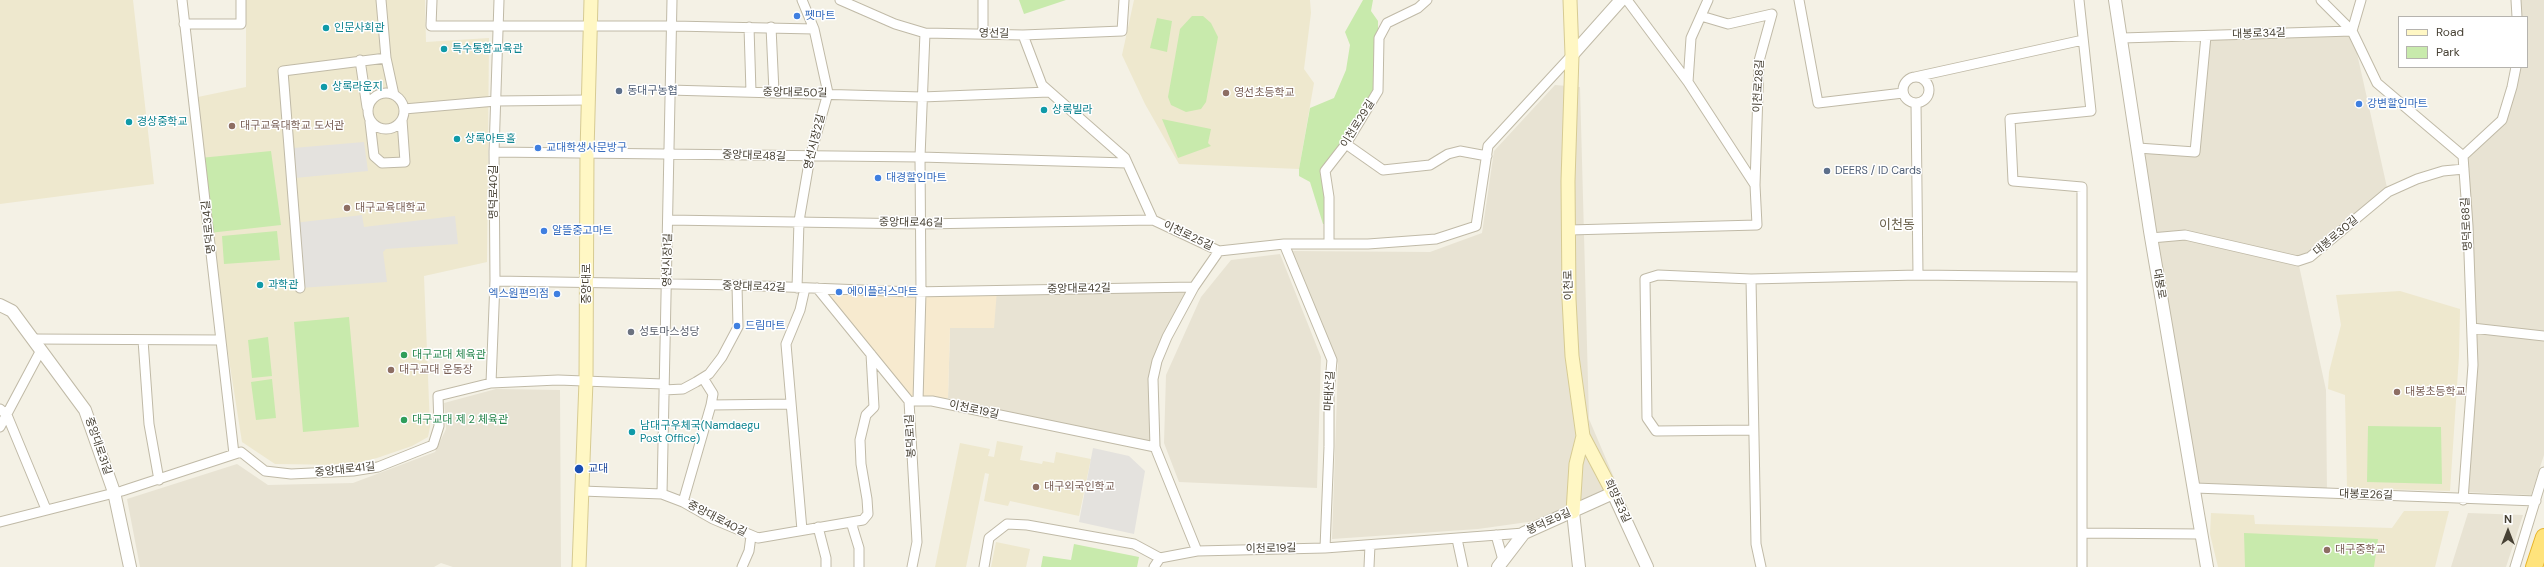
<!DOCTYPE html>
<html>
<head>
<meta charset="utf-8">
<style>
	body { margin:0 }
	#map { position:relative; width:2544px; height:567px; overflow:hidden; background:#f4f1e5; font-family:"DM Sans",sans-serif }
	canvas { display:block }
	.legend { position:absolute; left:2398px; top:16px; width:130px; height:52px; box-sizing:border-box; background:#fff; border:1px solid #b5b3ae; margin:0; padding:5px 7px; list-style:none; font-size:12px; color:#474134 }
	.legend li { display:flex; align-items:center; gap:8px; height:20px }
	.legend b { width:20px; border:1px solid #b5b3ae }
	.north { position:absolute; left:2488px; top:511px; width:40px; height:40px; -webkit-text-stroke:3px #fff; paint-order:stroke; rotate:0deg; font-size:11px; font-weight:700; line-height:16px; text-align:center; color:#474134 }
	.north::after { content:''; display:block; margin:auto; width:14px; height:18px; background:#474134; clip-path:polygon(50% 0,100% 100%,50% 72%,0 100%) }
</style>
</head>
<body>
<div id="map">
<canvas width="2544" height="567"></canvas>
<ul class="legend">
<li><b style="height:5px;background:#fff7c4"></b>Road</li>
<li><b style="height:11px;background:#c8eaac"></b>Park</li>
</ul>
<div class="north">N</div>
</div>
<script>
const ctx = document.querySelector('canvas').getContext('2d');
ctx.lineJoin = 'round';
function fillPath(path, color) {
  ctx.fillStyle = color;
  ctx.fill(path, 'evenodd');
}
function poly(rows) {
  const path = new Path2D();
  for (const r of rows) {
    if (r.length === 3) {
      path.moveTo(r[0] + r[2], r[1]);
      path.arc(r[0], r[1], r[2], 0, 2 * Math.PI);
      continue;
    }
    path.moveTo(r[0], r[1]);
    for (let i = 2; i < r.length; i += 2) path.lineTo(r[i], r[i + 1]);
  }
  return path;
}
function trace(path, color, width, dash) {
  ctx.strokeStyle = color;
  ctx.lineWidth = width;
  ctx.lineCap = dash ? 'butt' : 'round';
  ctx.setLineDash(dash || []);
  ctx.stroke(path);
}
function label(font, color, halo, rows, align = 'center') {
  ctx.font = font + ' "DM Sans","Noto Sans KR",sans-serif';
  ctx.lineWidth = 3;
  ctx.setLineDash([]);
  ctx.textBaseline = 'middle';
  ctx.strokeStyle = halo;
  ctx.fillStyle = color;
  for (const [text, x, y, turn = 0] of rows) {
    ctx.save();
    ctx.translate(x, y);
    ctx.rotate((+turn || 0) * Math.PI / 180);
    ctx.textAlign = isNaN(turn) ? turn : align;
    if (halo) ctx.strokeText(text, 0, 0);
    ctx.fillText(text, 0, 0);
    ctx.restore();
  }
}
fillPath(poly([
	[2516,0,2544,0,2544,455,2531,495,2463,492,2472,328,2463,156,2502,120,2516,67,2527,67,2527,17,2517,17],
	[2352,31,2388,192,2298,261,2326,390,2327,494,2195,488,2138,148,2195,152,2206,36],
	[1555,85,1580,87,1589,419,1618,487,1605,498,1535,521,1478,529,1332,539,1338,364,1292,251,1430,252,1482,233,1494,151],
	[1280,254,1321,357,1317,488,1179,482,1164,443,1166,375,1201,297,1231,260],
	[1194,287,1157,361,1155,447,948,398,950,328,997,290],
	[496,389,560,390,561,567,453,567,441,563,434,567,140,567,127,499,237,464,268,485,353,483,435,452,446,429,444,403],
	[2468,513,2523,515,2506,567,2451,567]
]), '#e8e3d3');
fillPath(poly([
	[817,288,997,290,994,328,950,328,948,398,909,401]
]), '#f7eacf');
fillPath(poly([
	[0,0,133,0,154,184,0,204],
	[246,0,425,0,426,42,489,38,487,262,424,276,430,427,428,437,412,446,377,458,348,465,275,464,242,442,209,233,193,98,246,87],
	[1134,0,1310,0,1311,13,1304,69,1314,83,1299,169,1179,164,1145,104,1122,55],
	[2400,291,2460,309,2459,356,2450,491,2347,488,2345,395,2328,389,2329,372,2341,325,2336,295],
	[997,441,1023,446,1020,460,1042,464,1043,461,1054,463,1056,452,1091,459,1079,516,1010,501,1008,506,984,501,989,474,985,473,966,567,935,567,960,443,990,449,988,456,994,457],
	[2404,511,2449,511,2435,567,2218,567,2210,534,2211,513,2254,515,2255,524,2392,528],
	[996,542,1030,549,1026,567,991,567]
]), '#eee8ce');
fillPath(poly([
	[1019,0,1066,0,1024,14],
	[1363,0,1373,0,1371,11,1378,21,1378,91,1325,171,1329,224,1323,224,1310,182,1299,176,1299,169,1310,108,1334,98,1346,70,1350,45,1345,32],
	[1192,16,1203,16,1211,23,1218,37,1206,102,1201,109,1186,112,1171,105,1168,97,1180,29],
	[1157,18,1172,21,1167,52,1150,48],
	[1162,119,1211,129,1208,143,1211,146,1178,158],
	[271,151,281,225,209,233,200,158],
	[277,231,280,260,224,264,222,236],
	[349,317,359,427,303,432,294,322],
	[268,337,272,376,252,378,248,340],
	[272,379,276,418,256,420,251,382],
	[2368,426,2441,427,2442,484,2367,482],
	[2244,533,2378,539,2374,567,2245,567],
	[1074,544,1139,557,1137,567,1041,567,1043,556,1071,560]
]), '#c8eaac');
fillPath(poly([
	[364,142,368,171,295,178,293,148],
	[362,215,364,227,455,216,458,244,386,249,383,252,387,282,300,288,294,223],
	[1093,448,1129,456,1145,471,1134,534,1079,522]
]), '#e4e2de');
const minor = poly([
	[182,0,234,454],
	[381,0,386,58,394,95],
	[432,0,431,26,673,26,814,29],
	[840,0,895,24,925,33,1023,35,1122,31,1124,0],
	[1799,0,1818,103,1903,93],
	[2079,0,2091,111,2010,119,2013,181,2082,187,2082,567],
	[2321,0,2352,31,2377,83,2463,156],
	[2516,0,2517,17],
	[1701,16,1728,24,1772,14,1759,61,1755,185],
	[184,24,241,24,241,0],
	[749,27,751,92],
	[771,27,774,92],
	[2352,31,2361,0],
	[983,34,983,0],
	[1023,35,1042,85,1125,158,1153,220,1219,251,1284,244,1368,244,1436,239,1476,226,1488,146,1572,55],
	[2122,38,2352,31],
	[360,60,367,107],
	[1916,90,13],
	[1915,77,2083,40],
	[1688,82,1691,38,1708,0],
	[669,90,922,97,1049,92],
	[386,111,18],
	[1916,103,1918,275],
	[404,109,496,101,588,100],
	[370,122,374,156,382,163,405,162,402,120],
	[1346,144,1383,170,1430,165,1448,154,1460,151,1487,156],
	[2138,148,2195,152,2206,36],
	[494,152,920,157,1127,163],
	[2463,156,2468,226,2473,365,2463,500],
	[2463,156,2502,120,2512,87,2516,67],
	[668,220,921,224,1153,220],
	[1569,230,1757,225,1755,185,1688,82,1627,0],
	[2151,238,2185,235,2298,261,2310,257,2388,192,2417,179,2443,171,2464,169],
	[1284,244,1332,360,1329,394,1329,447,1325,548],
	[1329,244,1329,197,1325,171,1346,144,1378,91,1379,38,1387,23,1418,8,1427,0],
	[1751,279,1756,544,1761,567],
	[495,281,737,285,912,292,1194,287],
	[300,288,283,71,386,58],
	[797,288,799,221,810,157,828,93,814,29,802,0],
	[817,288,909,401,917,542,912,567],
	[2472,328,2544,336],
	[33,339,221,340],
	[143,340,149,424,159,480],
	[703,378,713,394,711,405,791,404],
	[491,383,495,281,494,152,499,0],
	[664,390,683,389,696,382,709,374,722,357,738,327,737,285],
	[914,401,932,401,1155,447],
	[918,401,921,292,920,157,925,33],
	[0,409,7,415,46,509],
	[0,427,41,350],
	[1752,430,1656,431,1647,418,1645,279,1658,275,1751,279,1918,275,2082,277],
	[2195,488,2536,501],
	[582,491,662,494,683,502,713,519,758,538,863,520,868,514,867,499,861,464,860,440,866,415,874,407,871,354],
	[662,494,672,0],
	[683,502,711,405],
	[0,522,122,491,241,452,265,471,291,474,353,471,378,467,433,445,439,426,438,396,491,383,558,380,663,384],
	[851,522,859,548,859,567],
	[818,527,826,558,826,567],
	[802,530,786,344,800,310,805,288],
	[2082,533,2201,534],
	[1496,535,1503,560],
	[1457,539,1463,567],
	[1197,551,1155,447,1153,379,1157,361,1167,337,1194,287,1219,251],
	[742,567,749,551,751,536],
	[984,567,989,538,1007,524,1027,525,1134,544,1160,558],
	[1154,567,1160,558,1197,551,1325,548,1524,533],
	[1369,567,1370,545],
	[2515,567,2544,472]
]);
const tertiary = poly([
	[2115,0,2150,231,2207,567],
	[1572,55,1621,0],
	[0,305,12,311,85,410,114,492,130,567],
	[1573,512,1579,567],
	[1498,567,1524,533,1613,493,1647,567]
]);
const secondary = poly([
	[1570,0,1572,55,1568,181,1569,299,1572,356,1583,436,1576,464,1573,512],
	[1583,436,1613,493],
	[579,567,586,381,587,152,591,0]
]);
const trunk = poly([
	[2534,567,2544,537]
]);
trace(minor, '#c0baa7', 11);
trace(tertiary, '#c0baa7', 14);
trace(secondary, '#d7cb92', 15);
trace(trunk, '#e6b42d', 18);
trace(minor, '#fff', 9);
trace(tertiary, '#fff', 12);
trace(secondary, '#fff7c4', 13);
trace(trunk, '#ffe37c', 16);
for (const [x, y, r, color] of [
	[797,16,4,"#3f7fe0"],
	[326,28,4,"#0f9aa8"],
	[444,49,4,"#0f9aa8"],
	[324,87,4,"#0f9aa8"],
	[619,91,4,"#5c6f8a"],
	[1226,93,4,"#8d6e63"],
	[2359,104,4,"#3f7fe0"],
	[1044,110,4,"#0f9aa8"],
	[129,122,4,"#0f9aa8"],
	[232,126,4,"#8d6e63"],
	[457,139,4,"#0f9aa8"],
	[538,148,4,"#3f7fe0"],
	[1827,171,4,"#5c6f8a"],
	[878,178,4,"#3f7fe0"],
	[347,208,4,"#8d6e63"],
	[544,231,4,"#3f7fe0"],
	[260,285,4,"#0f9aa8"],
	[839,292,4,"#3f7fe0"],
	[557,294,4,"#3f7fe0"],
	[737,326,4,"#3f7fe0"],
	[631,332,4,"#6b7280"],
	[404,355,4,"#2e9e5b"],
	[391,370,4,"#8d6e63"],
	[2397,392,4,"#8d6e63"],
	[404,420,4,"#2e9e5b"],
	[632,432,4,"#0f9aa8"],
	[579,469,5,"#1a4fb4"],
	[1036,487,4,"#8d6e63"],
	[2327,550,4,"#8d6e63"]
]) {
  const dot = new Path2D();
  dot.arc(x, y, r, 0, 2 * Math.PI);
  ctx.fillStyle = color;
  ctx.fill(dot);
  trace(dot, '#fff', 1.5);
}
label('11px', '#366cbe', '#fff', [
	["펫마트",805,16],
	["강변할인마트",2367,104],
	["교대학생사문방구",546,148],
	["대경할인마트",886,178],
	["알뜰중고마트",552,231],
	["에이플러스마트",847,292],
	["엑스원편의점",549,294,"right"],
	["드림마트",745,326]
], 'left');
label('11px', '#0d838f', '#fff', [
	["인문사회관",334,28],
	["특수통합교육관",452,49],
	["상록라운지",332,87],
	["상록빌라",1052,110],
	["경상중학교",137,122],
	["상록아트홀",465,139],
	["과학관",268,285],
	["남대구우체국(Namdaegu",640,426],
	["Post Office)",640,439]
], 'left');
label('11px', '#474134', '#fff', [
	["영선길",994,34,1],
	["대봉로34길",2259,34,-2],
	["이천로28길",1759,86,-87],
	["중앙대로50길",795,93,1],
	["이천로29길",1358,124,-58],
	["영선시장2길",815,142,-76],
	["중앙대로48길",754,156,2],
	["명덕로40길",494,192,-90],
	["중앙대로46길",911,223,1],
	["명덕로68길",2467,224,-93],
	["명덕로34길",209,227,-96],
	["이천로25길",1188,236,25],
	["대봉로30길",2336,236,-40],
	["영선시장1길",668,260,-89],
	["중앙대로",587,284,-90],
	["대봉로",2159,284,80],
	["이천로",1569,285,-91],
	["중앙대로42길",754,287,2],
	["중앙대로42길",1079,289,-1],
	["마태산길",1330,391,-87],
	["이천로19길",974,410,12],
	["봉덕로1길",911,436,-93],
	["중앙대로31길",98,446,71],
	["중앙대로41길",345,470,-6],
	["대봉로26길",2366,495,2],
	["희망로3길",1617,501,65],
	["중앙대로40길",717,519,27],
	["봉덕로9길",1549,522,-24],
	["이천로19길",1271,549,-1]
]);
label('11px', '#4e5e75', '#fff', [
	["동대구농협",627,91],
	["DEERS / ID Cards",1835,171]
], 'left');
label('11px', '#785e54', '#fff', [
	["영선초등학교",1234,93],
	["대구교육대학교 도서관",240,126],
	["대구교육대학교",355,208],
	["대구교대 운동장",399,370],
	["대봉초등학교",2405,392],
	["대구외국인학교",1044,487],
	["대구중학교",2335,550]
], 'left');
label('11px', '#5b616d', '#fff', [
	["성토마스성당",639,332]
], 'left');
label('11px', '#27864d', '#fff', [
	["대구교대 체육관",412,355],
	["대구교대 제 2 체육관",412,420]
], 'left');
label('11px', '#164399', '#fff', [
	["교대",588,469]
], 'left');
label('13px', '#6a614b', '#fff', [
	["이천동",1897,226]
]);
</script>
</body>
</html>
